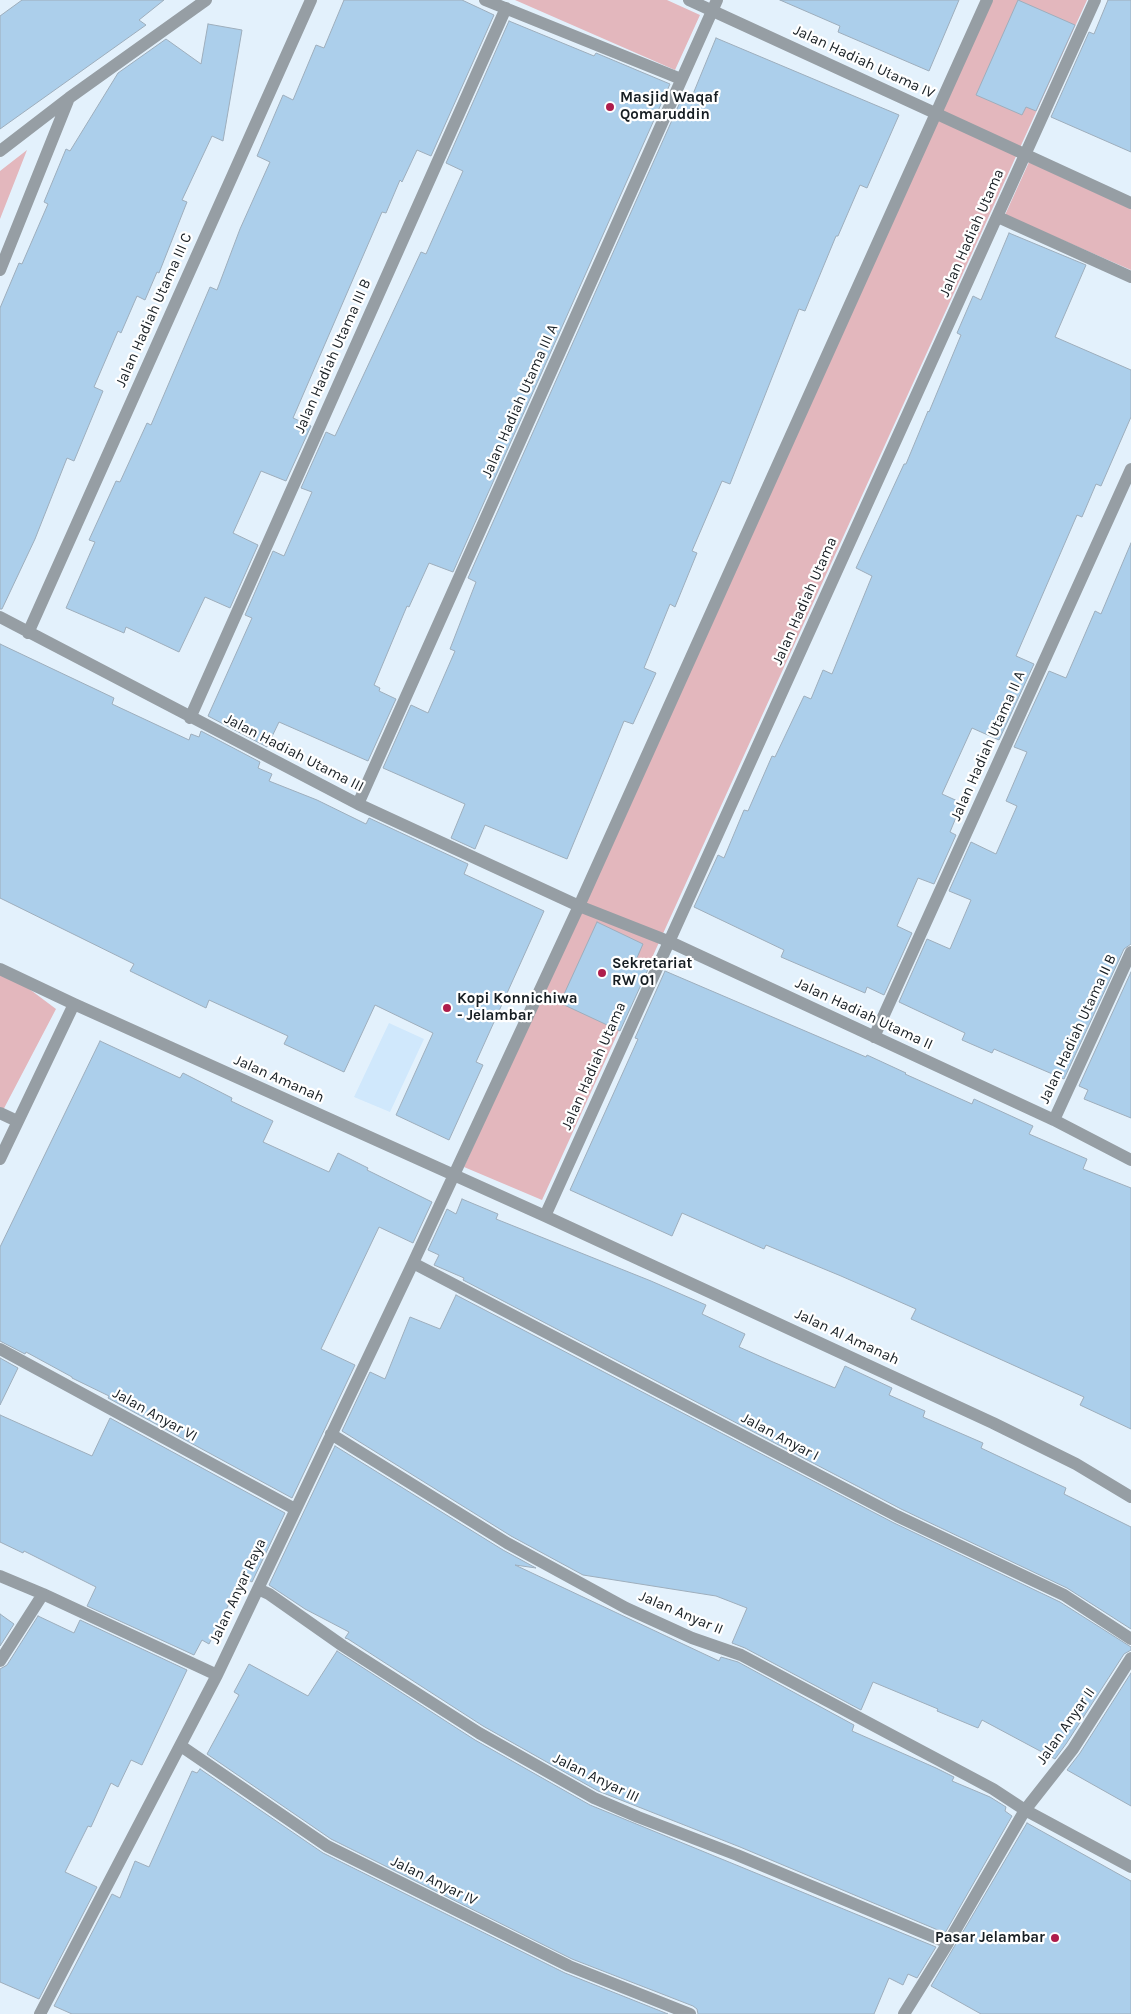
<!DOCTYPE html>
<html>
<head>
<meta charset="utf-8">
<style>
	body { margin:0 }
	canvas { display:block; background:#e3f1fc }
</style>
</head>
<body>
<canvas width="1131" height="2014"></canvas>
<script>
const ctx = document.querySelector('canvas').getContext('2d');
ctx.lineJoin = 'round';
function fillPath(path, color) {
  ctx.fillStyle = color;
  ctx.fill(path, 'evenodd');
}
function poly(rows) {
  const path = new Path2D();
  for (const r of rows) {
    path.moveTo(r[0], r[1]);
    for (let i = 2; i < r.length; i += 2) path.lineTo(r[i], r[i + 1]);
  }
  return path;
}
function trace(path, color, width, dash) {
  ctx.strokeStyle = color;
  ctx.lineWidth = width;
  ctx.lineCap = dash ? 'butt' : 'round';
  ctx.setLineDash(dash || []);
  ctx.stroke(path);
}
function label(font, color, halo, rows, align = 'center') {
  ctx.font = font + ' Karla,sans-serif';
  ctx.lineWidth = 4.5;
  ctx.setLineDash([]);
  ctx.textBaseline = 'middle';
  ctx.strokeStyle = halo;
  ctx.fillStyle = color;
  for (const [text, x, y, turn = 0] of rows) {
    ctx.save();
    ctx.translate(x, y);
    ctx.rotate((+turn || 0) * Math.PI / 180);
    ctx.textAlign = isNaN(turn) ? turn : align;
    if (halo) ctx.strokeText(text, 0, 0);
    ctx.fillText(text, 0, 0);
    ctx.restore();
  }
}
fillPath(poly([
	[389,1023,424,1039,390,1112,354,1097]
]), '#d0e8fc');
fillPath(poly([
	[515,0,667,0,700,15,675,70],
	[988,0,1087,0,542,1200,464,1167],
	[27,150,0,219,0,171],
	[1029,162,1131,209,1131,270,1005,215],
	[0,967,56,1009,0,1116]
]), '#e3b7bd');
const building = poly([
	[22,0,164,0,139,20,146,25,0,129,0,16,22,0],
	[344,0,462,0,494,15,431,156,417,150,402,182,400,180,386,213,382,212,293,418,311,426,286,481,261,471,233,533,258,545,230,608,205,597,179,652,126,627,124,633,66,608,95,542,89,540,116,481,120,482,147,423,151,425,210,287,217,290,240,229,270,162,257,156,283,95,293,100,316,45,324,48,344,0],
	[780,0,959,0,929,71,838,32,840,26,780,0],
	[1018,0,1075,25,1036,111,1026,107,1022,115,976,95,1018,0],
	[1108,0,1131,0,1131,152,1051,117,1089,32,1094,34,1108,0],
	[509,21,594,56,596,53,670,84,453,572,429,563,409,607,407,606,374,685,380,688,379,691,396,699,368,761,279,722,267,747,208,716,252,618,245,615,273,551,284,556,312,492,301,488,326,432,335,436,421,252,426,254,463,171,446,163,509,21],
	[208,24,242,30,223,141,212,136,182,200,187,202,159,273,157,272,145,300,137,296,121,333,118,331,94,387,103,391,74,461,67,458,35,539,2,609,0,609,0,308,19,263,22,264,48,204,44,202,66,149,70,151,118,73,166,39,201,64,208,24],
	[716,38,899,115,867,188,860,185,838,236,836,236,805,311,799,309,730,484,722,481,692,551,697,553,675,607,670,604,644,668,656,673,633,724,624,721,567,859,485,825,475,849,451,838,465,804,383,768,411,705,428,713,455,651,450,649,476,582,468,578,685,91,693,94,716,38],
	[1009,233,1086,265,1055,337,1131,370,1131,417,1101,486,1096,484,1082,517,1077,515,1016,656,1034,664,999,740,972,728,942,794,962,803,950,832,956,835,934,884,918,878,897,926,912,933,884,995,867,987,865,993,781,957,784,950,694,907,718,855,724,858,744,810,748,811,772,756,775,757,804,696,811,699,823,670,832,674,872,576,856,568,904,464,906,464,928,411,929,412,961,335,957,333,973,296,981,300,1009,233],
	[1131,543,1131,944,1124,949,1064,1079,994,1049,992,1053,962,1040,965,1033,899,1002,927,939,950,949,971,900,949,891,971,842,996,854,1017,806,1006,801,1027,752,1014,747,1049,671,1066,678,1095,611,1101,614,1131,543],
	[0,644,114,698,112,704,189,740,191,734,199,737,201,731,260,762,258,768,272,774,269,781,317,800,366,824,369,818,468,864,464,874,544,911,476,1062,483,1065,449,1140,396,1115,433,1033,375,1005,344,1072,284,1044,288,1036,209,1000,206,1008,130,971,134,964,0,898,0,644],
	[597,922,643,944,636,960,650,965,620,1031,560,1003,597,922],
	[665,971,866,1057,867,1055,906,1073,905,1074,972,1104,974,1099,1033,1126,1029,1134,1087,1159,1083,1169,1131,1188,1131,1429,1080,1405,1084,1397,911,1319,916,1309,841,1276,766,1245,764,1249,682,1213,672,1236,570,1190,638,1039,635,1038,665,971],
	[1131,972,1131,1118,1084,1099,1088,1090,1079,1086,1131,972],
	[100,1041,180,1078,183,1073,232,1098,231,1101,273,1121,263,1142,329,1172,338,1153,368,1168,367,1170,432,1202,413,1243,379,1227,321,1349,355,1365,292,1498,108,1398,109,1396,72,1378,72,1377,26,1352,25,1354,0,1341,0,1247,100,1041],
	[462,1199,498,1214,496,1219,651,1281,706,1305,702,1314,745,1334,739,1347,773,1362,835,1388,845,1366,892,1388,889,1395,925,1411,923,1417,983,1443,981,1448,1066,1488,1064,1494,1131,1527,1131,1629,1067,1588,901,1509,463,1280,464,1278,434,1265,439,1255,428,1250,447,1209,456,1214,462,1199],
	[456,1295,894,1523,1060,1602,1131,1647,1131,1650,1124,1654,1066,1744,1055,1759,982,1720,978,1728,937,1711,938,1709,873,1682,861,1710,745,1648,732,1643,747,1608,716,1596,583,1575,511,1536,342,1431,370,1372,385,1379,410,1317,440,1329,456,1295],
	[0,1358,18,1368,0,1405,0,1358],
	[0,1415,92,1456,110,1418,285,1513,252,1582,246,1579,244,1584,240,1582,209,1644,202,1640,194,1655,87,1606,96,1587,24,1551,23,1553,0,1542,0,1415],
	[335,1446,503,1550,536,1568,515,1565,719,1661,721,1657,738,1662,854,1725,852,1731,936,1768,954,1777,952,1781,990,1797,1006,1807,1005,1811,1012,1816,945,1933,740,1847,598,1791,483,1726,348,1639,345,1638,349,1632,305,1609,269,1585,335,1446],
	[0,1614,14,1624,0,1646,0,1614],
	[38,1616,74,1633,80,1620,187,1670,142,1765,131,1760,118,1787,111,1783,91,1827,88,1826,65,1872,97,1887,39,1999,0,1982,0,1669,7,1665,38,1616],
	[337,1651,475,1740,590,1805,936,1947,917,1978,908,1974,903,1985,889,1978,874,2014,698,2014,697,2009,693,2006,572,1959,331,1839,207,1754,239,1695,234,1692,249,1664,308,1696,337,1651],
	[1131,1673,1131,1806,1067,1770,1080,1753,1131,1673],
	[200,1769,323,1853,565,1973,668,2014,72,2014,54,2006,112,1894,120,1898,135,1861,149,1867,192,1771,197,1773,200,1769],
	[1027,1823,1131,1881,1131,2014,981,2014,931,1986,1027,1823]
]);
fillPath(building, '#accfeb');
trace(building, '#9eaebc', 1);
trace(poly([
	[485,0,681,79],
	[689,0,1131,203],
	[0,151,69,98,206,0],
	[998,217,1131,277],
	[0,270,69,98],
	[0,617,358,804,579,906,668,941,1054,1120,1131,1160],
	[28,633,311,0],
	[190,718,506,8],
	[358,804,717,0],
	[0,969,74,1004,545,1216,993,1423,1076,1464,1131,1497],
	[874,1037,1131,469],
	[0,1113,17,1121],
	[1054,1120,1131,952],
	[0,1159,74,1004],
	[545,1216,1095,0],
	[413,1263,897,1516,1064,1595,1131,1639],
	[0,1349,295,1509],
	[331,1434,507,1543,626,1608,692,1638,741,1655,993,1789,1025,1810,1131,1867],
	[0,1576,43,1594,217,1675],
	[258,1589,269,1594,343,1646,479,1733,594,1798,638,1817,737,1855,948,1943],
	[0,1661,43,1594],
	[181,1746,327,1846,569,1966,690,2014],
	[40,2014,217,1675,413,1263,579,906,987,0],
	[904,2014,948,1943,1025,1810,1073,1749,1131,1658]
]), '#969ea4', 12);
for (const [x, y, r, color] of [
	[610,107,5,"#ae1d4c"],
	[602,973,5,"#ae1d4c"],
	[447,1008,5,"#ae1d4c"],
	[1055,1938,5,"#ae1d4c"]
]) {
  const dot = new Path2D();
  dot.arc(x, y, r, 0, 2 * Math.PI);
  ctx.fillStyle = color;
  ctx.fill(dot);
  trace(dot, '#fff', 2);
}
label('15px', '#171e23', '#fff', [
	["Jalan Hadiah Utama IV",864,62,25],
	["Jalan Hadiah Utama",972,233,-66],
	["Jalan Hadiah Utama III C",154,310,-66],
	["Jalan Hadiah Utama III B",333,356,-66],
	["Jalan Hadiah Utama III A",520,401,-66],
	["Jalan Hadiah Utama",805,601,-66],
	["Jalan Hadiah Utama II A",988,746,-66],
	["Jalan Hadiah Utama III",294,753,27],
	["Jalan Hadiah Utama II",864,1014,25],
	["Jalan Hadiah Utama II B",1078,1029,-65],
	["Jalan Hadiah Utama",594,1066,-66],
	["Jalan Amanah",279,1079,24],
	["Jalan Al Amanah",847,1337,25],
	["Jalan Anyar VI",155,1415,29],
	["Jalan Anyar I",780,1437,28],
	["Jalan Anyar Raya",238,1591,-65],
	["Jalan Anyar II",681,1613,23],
	["Jalan Anyar II",1066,1726,-55],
	["Jalan Anyar III",596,1778,26],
	["Jalan Anyar IV",434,1881,26]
]);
label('bold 15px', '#171e23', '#fff', [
	["Masjid Waqaf",620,98],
	["Qomaruddin",620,115],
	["Sekretariat",612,964],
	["RW 01",612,981],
	["Kopi Konnichiwa",457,999],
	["- Jelambar",457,1016],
	["Pasar Jelambar",1045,1938,"right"]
], 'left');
</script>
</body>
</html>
